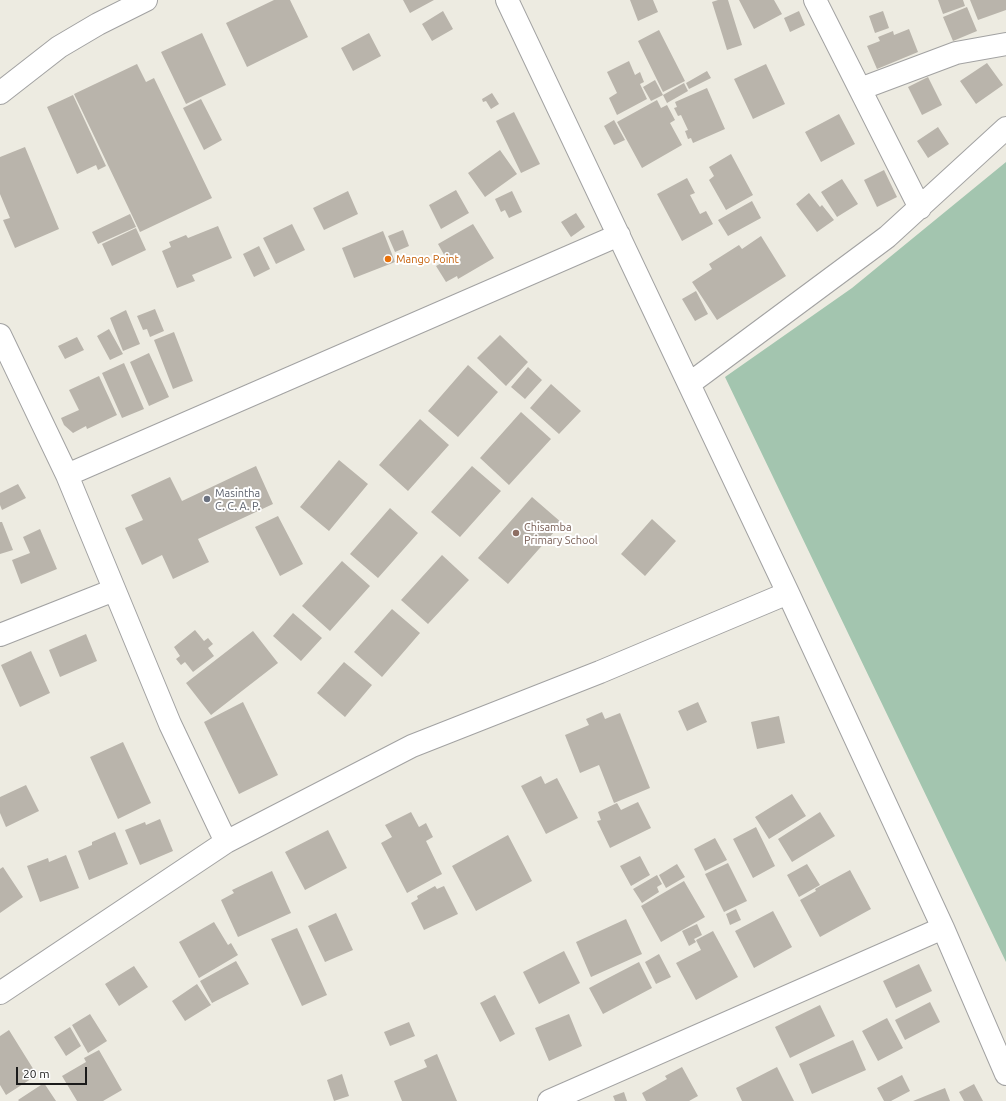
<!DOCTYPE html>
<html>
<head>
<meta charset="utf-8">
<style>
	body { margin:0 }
	#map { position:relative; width:1006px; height:1101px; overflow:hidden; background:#edebe1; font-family:Ubuntu,sans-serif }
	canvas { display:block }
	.scale { position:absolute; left:16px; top:1067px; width:71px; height:18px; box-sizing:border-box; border:2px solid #1b1b1b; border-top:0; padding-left:5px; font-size:12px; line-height:14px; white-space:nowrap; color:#1b1b1b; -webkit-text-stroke:3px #fff; paint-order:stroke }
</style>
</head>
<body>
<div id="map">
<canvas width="1006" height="1101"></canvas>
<div class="scale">20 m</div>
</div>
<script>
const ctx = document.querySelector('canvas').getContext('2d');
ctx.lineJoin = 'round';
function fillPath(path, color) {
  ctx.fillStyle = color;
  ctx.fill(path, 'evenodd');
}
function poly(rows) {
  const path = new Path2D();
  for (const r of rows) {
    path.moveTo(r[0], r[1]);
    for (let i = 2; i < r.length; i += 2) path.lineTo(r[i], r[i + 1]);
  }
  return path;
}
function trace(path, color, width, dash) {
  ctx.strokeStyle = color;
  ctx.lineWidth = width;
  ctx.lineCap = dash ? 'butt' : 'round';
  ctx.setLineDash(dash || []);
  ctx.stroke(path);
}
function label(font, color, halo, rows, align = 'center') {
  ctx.font = font + ' Ubuntu,sans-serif';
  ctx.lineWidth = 4;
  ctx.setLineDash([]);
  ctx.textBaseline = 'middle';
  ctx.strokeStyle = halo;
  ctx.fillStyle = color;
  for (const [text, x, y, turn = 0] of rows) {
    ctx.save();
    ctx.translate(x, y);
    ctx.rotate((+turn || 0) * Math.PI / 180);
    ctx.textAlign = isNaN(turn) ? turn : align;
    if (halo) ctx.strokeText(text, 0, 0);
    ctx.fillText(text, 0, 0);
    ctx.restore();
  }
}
fillPath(poly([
	[1006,162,1006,962,725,377,852,288]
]), '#a3c5af');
fillPath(poly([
	[274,0,290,0,308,37,247,67,226,23],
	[403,0,434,0,410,13],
	[630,0,653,0,658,12,638,21],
	[718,0,728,0,742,45,727,50,712,2],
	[739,0,774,0,782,14,754,29],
	[938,0,963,0,965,6,943,14],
	[970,0,1006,0,1006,10,978,20],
	[967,7,977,31,953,41,943,17],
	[443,11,453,29,432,41,422,24],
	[799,11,805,25,790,32,784,18],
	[883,11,889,28,875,33,869,16],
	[909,29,918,52,877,69,867,46,880,41,878,37,893,31,894,35],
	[659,30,685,81,663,92,638,41],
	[202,33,226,85,186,104,161,52],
	[369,33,381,56,353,71,341,48],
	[629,61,635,75,640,72,644,82,640,84,647,99,617,115,609,98,617,93,607,72],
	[987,63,1003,85,976,104,960,81],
	[137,64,146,82,154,78,212,198,140,232,74,94],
	[766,64,785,104,753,119,734,79],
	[707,71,711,78,689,89,686,83],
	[928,77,942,105,922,115,908,87],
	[655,80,663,95,651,101,643,87],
	[684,83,688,91,667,103,663,95],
	[707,88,725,129,693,143,691,138,688,139,685,131,688,130,681,115,678,116,674,108,677,107,675,102],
	[492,93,499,104,491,109,486,101,483,102,482,99],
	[73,95,106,166,98,170,96,165,77,174,47,107],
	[201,99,222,140,204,150,183,108],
	[657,100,661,108,667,105,675,120,670,123,682,145,642,168,617,122],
	[514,112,540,164,521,173,496,121],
	[839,114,855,144,821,162,805,132],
	[614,120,625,140,614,145,604,126],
	[938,127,949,144,928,158,917,141],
	[25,147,59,229,15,248,3,220,10,218,0,194,0,157],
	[500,150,517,174,485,197,468,173],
	[731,154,753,195,726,210,709,180,714,176,709,167],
	[884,170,897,197,877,207,864,180],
	[687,178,695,193,690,195,700,214,706,211,713,224,682,241,657,194],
	[842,179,858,204,837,217,821,192],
	[456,190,469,213,441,229,429,205],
	[348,191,358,214,324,230,313,208],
	[512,191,522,212,509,218,505,210,501,212,495,199],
	[809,193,820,207,822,205,834,220,817,232,796,204],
	[752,201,761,218,728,236,718,220],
	[576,213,585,227,571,237,561,222],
	[130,214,136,227,98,244,92,232],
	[292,224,305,250,276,264,263,238],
	[473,224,494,258,458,279,457,276,446,282,436,266,447,260,438,244],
	[218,226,232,258,192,275,195,281,177,288,162,251,171,247,169,242,186,235,188,238],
	[136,228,146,250,112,266,102,244],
	[403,230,409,246,395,252,388,236],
	[383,231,395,262,354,278,342,248],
	[761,236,786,276,717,320,692,282,712,269,709,264,739,245,742,249],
	[259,246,270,269,254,277,243,254],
	[696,291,708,314,695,321,682,299],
	[155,309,164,331,150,337,147,329,143,330,137,316],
	[126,310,140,344,123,351,110,318],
	[109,329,123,354,110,360,97,336],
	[174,332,193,381,173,389,154,340],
	[500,335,528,362,506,386,477,358],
	[77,337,84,350,65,359,58,346],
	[149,353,169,397,149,406,130,362],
	[124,363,144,409,122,418,102,373],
	[468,365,498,392,458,437,428,411],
	[528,367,542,380,525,399,511,387],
	[99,376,117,415,87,429,86,426,73,433,64,425,61,418,79,410,69,390],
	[551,384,581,411,559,434,530,408],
	[521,412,551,439,509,485,480,458],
	[420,419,449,445,408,491,379,465],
	[339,460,368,484,329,531,300,507],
	[256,466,273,504,198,539,209,562,173,579,162,555,142,565,125,528,143,520,131,495,170,477,182,501],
	[472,466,501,491,460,537,431,512],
	[18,484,26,498,2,510,0,505,0,493],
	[532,497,562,523,508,584,478,558],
	[390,508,418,533,378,578,350,554],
	[278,516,303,564,280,576,255,527],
	[652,519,676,541,645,576,621,554],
	[0,522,2,522,13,550,0,554],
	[40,529,57,569,21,584,12,560,30,553,23,537],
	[442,555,469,580,428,624,401,600],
	[342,561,370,586,330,631,302,606],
	[392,609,420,633,382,677,354,652],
	[293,613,322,638,301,661,273,636],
	[195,630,204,641,208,638,213,644,208,648,214,656,193,672,185,662,181,665,176,659,180,656,174,647],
	[253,631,278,663,211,715,186,683],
	[86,634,97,661,60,677,49,650],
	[31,651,50,693,20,707,1,665],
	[344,662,372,685,345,717,317,693],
	[243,702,278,775,239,794,204,722],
	[698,702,707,722,687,731,678,711],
	[602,712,605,719,620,713,650,788,614,803,599,765,580,773,565,735,589,725,586,719],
	[779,716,785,743,757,749,751,722],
	[123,742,151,803,118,819,90,757],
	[541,776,545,784,557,778,578,818,546,834,521,786],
	[26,785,39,811,6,827,0,813,0,797],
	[792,794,806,816,769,839,755,817],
	[638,802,651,828,610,848,597,821,601,820,598,812,617,803,621,810],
	[411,812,419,827,426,823,433,837,426,841,442,874,407,893,381,843,392,837,385,825],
	[820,812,835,836,792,862,778,839],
	[160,819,173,851,140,865,125,830,145,822,146,825],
	[756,827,775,866,753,878,733,839],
	[328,830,347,868,305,890,285,852],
	[115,832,128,864,89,880,78,851,92,845,92,842],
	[508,835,532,881,476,911,452,866],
	[715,838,727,860,705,871,694,849],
	[66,855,79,888,40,902,27,866,48,858,49,862],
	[640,856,650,875,631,886,620,866],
	[728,863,747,901,724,912,705,874],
	[677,864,685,877,666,888,659,875],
	[807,864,820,885,799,897,787,875],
	[3,867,23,897,0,913,0,869],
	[850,870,871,909,820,937,800,900,816,891,815,889],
	[272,871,291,913,238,937,221,900,234,893,232,890],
	[657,875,662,884,657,887,659,892,642,903,633,889],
	[684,881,705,917,661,942,641,906],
	[435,886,437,889,444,886,458,914,424,930,411,903,418,899,417,896],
	[736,909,741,920,730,925,726,914],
	[773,911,792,947,754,968,735,931],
	[336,913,353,950,325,962,308,926],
	[626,919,642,954,591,977,576,942],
	[214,922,228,945,231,943,238,955,199,978,179,942],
	[697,924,702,935,694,939,696,942,689,946,682,931],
	[297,928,327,995,302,1006,271,939],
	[713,931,738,977,696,1000,676,963,701,950,696,940],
	[564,951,580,983,539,1004,523,972],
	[659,954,671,977,656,984,645,962],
	[236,961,249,984,212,1003,200,981],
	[639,962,652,988,603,1014,589,988],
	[919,964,932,991,896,1008,883,981],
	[134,966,148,987,119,1006,105,984],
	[197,984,211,1005,185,1021,172,1001],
	[495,995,515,1034,500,1042,480,1003],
	[930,1002,940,1022,905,1040,895,1020],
	[820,1005,835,1036,790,1058,775,1027],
	[90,1014,107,1041,88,1053,72,1025],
	[569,1014,582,1046,549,1061,535,1028],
	[887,1018,903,1048,878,1061,862,1031],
	[409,1022,415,1036,390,1046,384,1032],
	[70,1027,81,1046,66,1056,54,1037],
	[9,1030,37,1075,6,1095,0,1085,0,1036],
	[853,1040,866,1070,812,1094,799,1064],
	[99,1050,122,1090,103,1101,77,1101,62,1076,86,1062,84,1058],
	[437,1054,457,1101,402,1101,394,1081,427,1067,424,1060],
	[682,1067,698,1096,689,1101,646,1101,642,1093,667,1079,665,1076],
	[777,1067,794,1101,742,1101,736,1088],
	[342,1074,349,1096,334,1101,327,1080],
	[902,1075,910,1091,891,1101,884,1101,877,1088],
	[44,1083,56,1101,19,1101,18,1100],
	[974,1084,983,1101,964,1101,959,1092],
	[945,1088,950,1101,913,1101],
	[624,1092,627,1101,615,1101,613,1096]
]), '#b9b4ab');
const minor = poly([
	[507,0,788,593,943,928,1006,1074],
	[815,0,920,208],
	[860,89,956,53,1006,44],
	[0,93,59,47,98,24,146,0],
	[0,335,67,475,170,724,226,842],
	[689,384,887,237,1006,128],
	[67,475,619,235],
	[0,635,114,590],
	[0,993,226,842,412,746,600,672,788,593],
	[549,1101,943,928]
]);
trace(minor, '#a2a2a2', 24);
trace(minor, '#fff', 22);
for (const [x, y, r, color] of [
	[388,259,4,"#e8710a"],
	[207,499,4,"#6b7280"],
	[516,533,4,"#8d6e63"]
]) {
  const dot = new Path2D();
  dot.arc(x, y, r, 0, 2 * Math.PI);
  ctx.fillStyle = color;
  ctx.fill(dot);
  trace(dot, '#fff', 1.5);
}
label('11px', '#c56008', '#fff', [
	["Mango Point",396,259]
], 'left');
label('11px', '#5b616d', '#fff', [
	["Masintha",215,493],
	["C. C. A. P.",215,506]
], 'left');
label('11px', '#785e54', '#fff', [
	["Chisamba",524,527],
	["Primary School",524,540]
], 'left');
</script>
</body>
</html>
